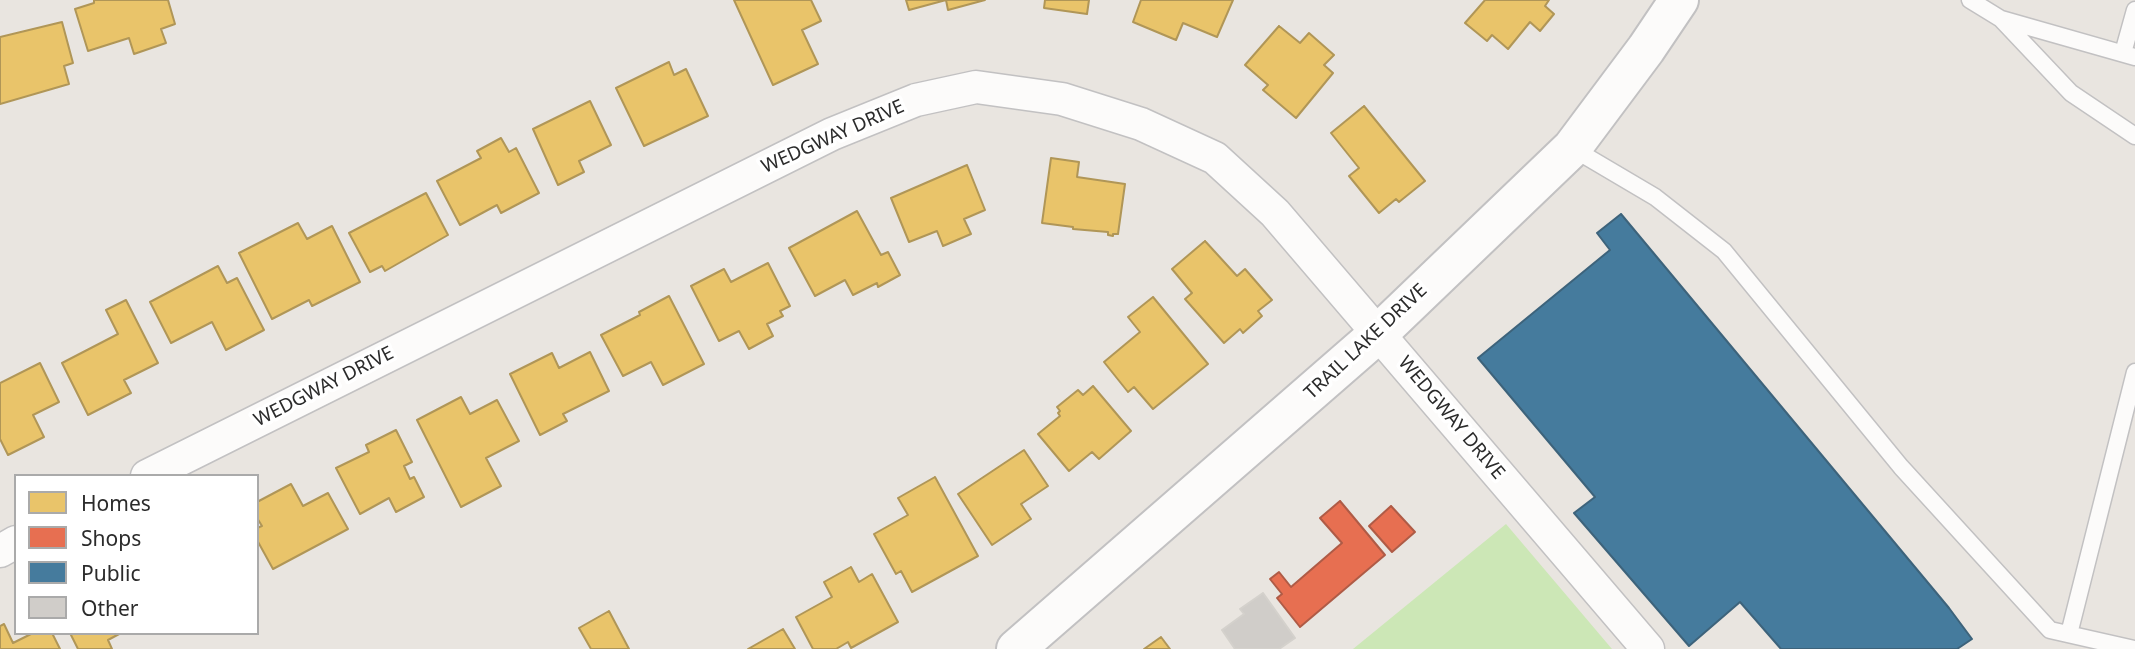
<!DOCTYPE html>
<html>
<head>
<meta charset="utf-8">
<style>
	body { margin:0 }
	#map { position:relative; width:2135px; height:649px; overflow:hidden; background:#e9e5e0; font-family:"Noto Sans",sans-serif }
	canvas { display:block }
	.legend { position:absolute; left:14px; top:474px; width:245px; height:161px; box-sizing:border-box; background:#fff; border:2px solid #aaa; margin:0; padding:9px 12px; list-style:none; font-size:21px; color:#2b2b2b }
	.legend li { display:flex; align-items:center; gap:14px; height:35px }
	.legend b { width:35px; border:2px solid #aaa }
</style>
</head>
<body>
<div id="map">
<canvas width="2135" height="649"></canvas>
<ul class="legend">
<li><b style="height:19px;background:#e9c46a"></b>Homes</li>
<li><b style="height:19px;background:#e76f51"></b>Shops</li>
<li><b style="height:19px;background:#457b9d"></b>Public</li>
<li><b style="height:19px;background:#d0cdc9"></b>Other</li>
</ul>
</div>
<script>
const ctx = document.querySelector('canvas').getContext('2d');
ctx.lineJoin = 'round';
function fillPath(path, color) {
  ctx.fillStyle = color;
  ctx.fill(path, 'evenodd');
}
function poly(rows) {
  const path = new Path2D();
  for (const r of rows) {
    path.moveTo(r[0], r[1]);
    for (let i = 2; i < r.length; i += 2) path.lineTo(r[i], r[i + 1]);
  }
  return path;
}
function trace(path, color, width, dash) {
  ctx.strokeStyle = color;
  ctx.lineWidth = width;
  ctx.lineCap = dash ? 'butt' : 'round';
  ctx.setLineDash(dash || []);
  ctx.stroke(path);
}
function label(font, color, halo, rows, align = 'center') {
  ctx.font = font + ' "Noto Sans",sans-serif';
  ctx.lineWidth = 7;
  ctx.setLineDash([]);
  ctx.textBaseline = 'middle';
  ctx.strokeStyle = halo;
  ctx.fillStyle = color;
  for (const [text, x, y, turn = 0] of rows) {
    ctx.save();
    ctx.translate(x, y);
    ctx.rotate((+turn || 0) * Math.PI / 180);
    ctx.textAlign = isNaN(turn) ? turn : align;
    if (halo) ctx.strokeText(text, 0, 0);
    ctx.fillText(text, 0, 0);
    ctx.restore();
  }
}
fillPath(poly([
	[1506,524,1612,649,1353,649]
]), '#cce7b6');
const homes = poly([
	[94,0,168,0,175,24,161,29,166,43,134,54,129,38,88,51,75,9,94,3,94,0],
	[734,0,811,0,821,21,802,30,818,64,773,85,734,0],
	[906,0,985,0,948,10,946,0,909,10,906,0],
	[1045,0,1089,0,1087,14,1044,8,1045,0],
	[1141,0,1233,0,1217,37,1183,23,1176,40,1133,22,1141,0],
	[1485,0,1549,0,1545,6,1554,14,1540,31,1530,22,1508,49,1492,35,1487,41,1465,23,1485,0],
	[62,22,73,63,64,66,69,84,0,104,0,37,62,22],
	[1279,26,1300,43,1309,33,1334,55,1324,65,1333,73,1296,118,1263,90,1268,85,1245,65,1279,26],
	[669,62,674,75,686,69,708,116,644,146,616,88,669,62],
	[590,101,611,145,579,161,584,172,558,185,533,129,590,101],
	[1364,106,1425,181,1399,202,1396,199,1379,213,1349,176,1359,168,1331,133,1364,106],
	[501,138,509,152,516,148,539,193,501,213,497,205,460,225,437,181,481,158,477,151,501,138],
	[1051,158,1079,162,1077,177,1125,184,1118,234,1113,234,1113,236,1108,235,1108,232,1073,229,1073,227,1042,223,1051,158],
	[967,165,985,210,964,219,971,234,943,246,937,231,909,242,891,198,967,165],
	[426,193,448,235,385,271,382,266,370,272,349,233,426,193],
	[857,211,881,255,888,252,900,275,878,287,877,283,853,295,845,280,815,296,789,248,857,211],
	[298,223,307,239,332,226,360,282,312,306,309,300,272,319,239,253,298,223],
	[1205,241,1237,276,1245,269,1272,300,1258,311,1262,316,1243,333,1240,329,1224,343,1185,299,1192,293,1172,269,1205,241],
	[768,263,790,306,780,311,783,316,767,324,773,336,749,349,739,331,719,341,691,286,724,269,731,282,768,263],
	[218,266,227,283,237,278,264,330,226,350,212,322,171,343,150,302,218,266],
	[669,296,704,364,663,385,651,362,623,376,601,335,640,315,639,312,669,296],
	[1153,297,1208,364,1153,409,1134,387,1128,392,1104,362,1140,332,1128,317,1153,297],
	[126,300,158,363,124,380,131,393,88,415,62,363,118,334,106,310,126,300],
	[590,352,609,391,563,414,567,421,540,435,510,374,552,353,559,368,590,352],
	[40,363,59,402,33,415,44,437,8,455,0,439,0,383,40,363],
	[1093,386,1131,431,1099,459,1092,452,1069,471,1038,434,1060,416,1058,413,1060,411,1057,407,1078,390,1083,395,1093,386],
	[461,397,470,414,497,400,519,441,486,458,501,486,461,507,417,420,461,397],
	[396,430,412,462,404,466,410,479,414,477,424,497,396,512,389,498,360,514,336,468,369,452,366,445,396,430],
	[1024,450,1048,486,1021,504,1031,519,992,545,958,494,1024,450],
	[935,477,978,556,912,592,901,571,896,574,874,534,908,515,898,498,935,477],
	[291,484,303,506,328,493,348,529,273,569,257,540,257,528,262,526,257,518,257,502,291,484],
	[851,567,859,582,872,574,898,622,851,648,848,642,836,649,813,649,796,617,832,597,824,582,851,567],
	[609,611,629,649,591,649,579,628,609,611],
	[4,624,13,643,33,633,52,633,60,649,0,649,0,626,4,624],
	[783,629,795,649,748,649,783,629],
	[70,633,121,633,108,640,112,649,78,649,70,633],
	[1161,637,1170,649,1144,649,1161,637]
]);
fillPath(homes, '#e9c46a');
trace(homes, '#b09657', 2);
const shops = poly([
	[1340,501,1385,555,1300,627,1277,598,1282,594,1270,579,1279,572,1291,587,1342,543,1320,518,1340,501],
	[1391,506,1415,532,1392,552,1369,526,1391,506]
]);
fillPath(shops, '#e76f51');
trace(shops, '#af5b46', 2);
const public = poly([
	[1621,214,1949,608,1972,639,1957,649,1781,649,1740,602,1689,646,1574,513,1595,497,1478,358,1610,250,1597,233,1621,214]
]);
fillPath(public, '#457b9d');
trace(public, '#3d637b', 2);
const building = poly([
	[1263,593,1295,638,1279,649,1235,649,1222,630,1244,614,1240,609,1263,593]
]);
fillPath(building, '#d0cdc9');
trace(building, '#d4d1cc', 2);
const service = poly([
	[1970,0,2001,19,2135,57],
	[2001,19,2071,93,2135,136],
	[2123,53,2135,10],
	[1572,148,1655,197,1724,251,1901,467,2050,630,2134,649],
	[2069,634,2135,372]
]);
const minor = poly([
	[147,476,832,134,916,100,976,87,1062,99,1141,124,1215,158,1275,213,1648,649],
	[0,551,16,542]
]);
const tertiary = poly([
	[1016,649,1379,333,1572,148,1646,49,1679,0]
]);
trace(service, '#c2c1c2', 19);
trace(minor, '#c2c1c2', 35);
trace(tertiary, '#c2c1c2', 42);
trace(service, '#fcfbfa', 16);
trace(minor, '#fcfbfa', 32);
trace(tertiary, '#fcfbfa', 38);
label('19px', '#2b2b2b', '#fff', [
	["WEDGWAY DRIVE",833,137,-24],
	["TRAIL LAKE DRIVE",1366,342,-43],
	["WEDGWAY DRIVE",324,387,-27],
	["WEDGWAY DRIVE",1451,418,50]
]);
</script>
</body>
</html>
